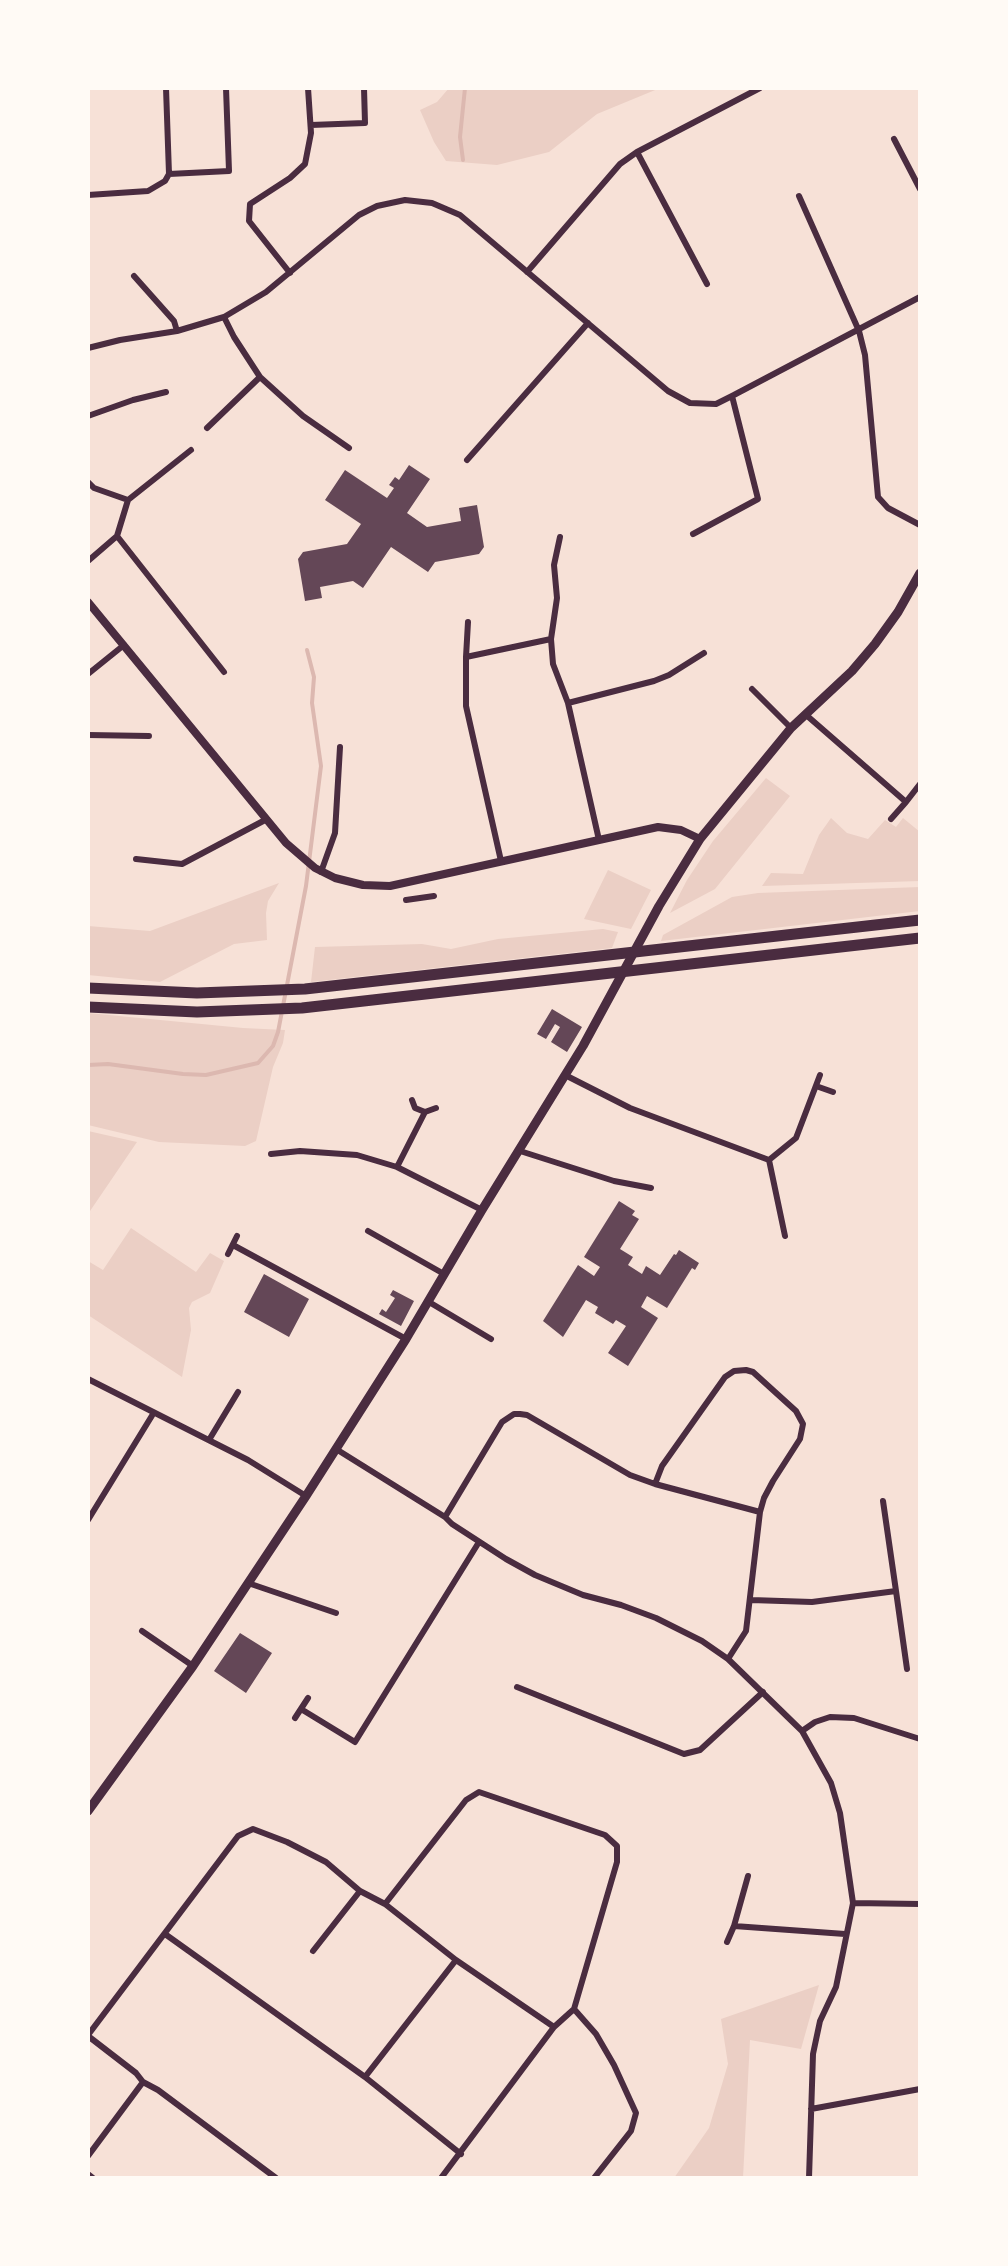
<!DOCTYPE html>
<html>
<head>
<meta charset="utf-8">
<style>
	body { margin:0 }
	#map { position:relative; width:1008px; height:2266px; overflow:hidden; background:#f7e1d7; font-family:"Open Sans",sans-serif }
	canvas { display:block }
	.frame { position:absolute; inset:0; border:90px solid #fffaf5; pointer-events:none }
</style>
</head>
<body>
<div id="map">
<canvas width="1008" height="2266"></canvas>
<div class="frame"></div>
</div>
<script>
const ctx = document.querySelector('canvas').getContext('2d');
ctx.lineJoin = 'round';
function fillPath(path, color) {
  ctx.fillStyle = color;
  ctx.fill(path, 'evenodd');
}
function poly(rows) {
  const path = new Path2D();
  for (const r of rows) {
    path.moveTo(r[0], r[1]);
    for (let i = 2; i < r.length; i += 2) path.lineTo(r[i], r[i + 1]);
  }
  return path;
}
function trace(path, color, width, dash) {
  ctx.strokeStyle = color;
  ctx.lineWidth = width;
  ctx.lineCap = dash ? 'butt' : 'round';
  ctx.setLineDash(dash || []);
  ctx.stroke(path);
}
fillPath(poly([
	[449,88,660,88,597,114,549,152,497,165,446,161,434,142,420,110,437,102],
	[766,778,790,796,715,889,670,913,687,880,713,841],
	[831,818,847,833,868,839,885,820,896,827,903,818,920,832,920,881,762,886,771,873,803,874,819,835],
	[608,870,651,890,631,929,584,919],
	[279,883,268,901,266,913,267,940,234,944,160,982,88,975,88,926,150,931],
	[920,887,920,911,661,941,663,935,732,897,758,893],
	[603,929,618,932,612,948,311,982,315,947,422,944,451,949,498,939],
	[88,1013,243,1028,285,1030,283,1043,273,1067,256,1141,245,1146,159,1142,88,1125],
	[88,1131,137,1142,88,1214],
	[131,1228,196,1272,210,1253,224,1261,210,1293,192,1302,189,1308,191,1330,182,1377,88,1315,88,1261,103,1270],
	[819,1985,801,2049,750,2040,743,2178,674,2178,709,2128,728,2064,721,2019]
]), '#ebcfc5');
trace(poly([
	[463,160,460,137,465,88],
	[88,1065,108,1064,183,1074,206,1075,258,1063,273,1046,278,1032,306,886,321,766,312,703,314,677,307,650]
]), '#dcb8b0', 4);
fillPath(poly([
	[409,465,430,479,407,513,427,527,461,521,459,508,477,505,484,547,479,554,435,562,428,572,391,547,363,588,353,581,320,587,322,598,305,601,298,559,303,552,347,544,361,524,325,500,345,470,387,498,394,488,389,485,395,477,399,480],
	[552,1009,582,1027,567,1052,551,1042,560,1027,555,1024,546,1039,537,1034],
	[619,1201,635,1211,632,1215,639,1219,620,1249,633,1257,628,1265,642,1274,646,1266,660,1275,674,1254,676,1255,679,1250,699,1263,695,1270,692,1268,667,1308,647,1296,641,1307,658,1318,628,1366,608,1353,626,1326,616,1320,613,1324,595,1313,598,1307,586,1300,563,1337,543,1321,578,1265,594,1276,600,1267,584,1257],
	[264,1274,309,1299,289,1337,244,1312],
	[393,1290,414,1301,401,1326,379,1314,382,1309,386,1312,395,1298,390,1295],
	[240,1633,272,1653,246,1693,214,1671]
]), '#644757');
trace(poly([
	[311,125,365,123,364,88],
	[894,139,920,189],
	[637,152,707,284],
	[169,174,229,171,226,88],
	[88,195,148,191,165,181,169,174,166,88],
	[799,196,859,331,865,355,878,497,888,508,920,525],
	[527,272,620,164,637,152,760,88],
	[290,273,249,221,250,204,290,178,305,164,311,133,308,88],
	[134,276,174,321,177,331],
	[224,317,234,337,260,377,303,416,349,448],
	[88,348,120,340,177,331,224,317,266,292,359,215,377,206,405,200,432,203,460,215,668,391,690,403,716,404,732,396,920,297],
	[88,416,133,400,166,392],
	[207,428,260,377],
	[467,460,588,323],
	[88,482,94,488,128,500],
	[693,534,758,499,732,396],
	[117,536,224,672],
	[560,537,554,565,557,598,551,639,553,664,568,703,599,840],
	[88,561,117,536,128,500,191,450],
	[466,657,468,622],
	[88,674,124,645],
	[752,689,791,728],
	[568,703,654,681,669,675,704,653],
	[805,714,906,802,920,784],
	[88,735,149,736],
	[891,819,906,802],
	[136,859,182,864,267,819],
	[501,861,466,706,466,657,551,639],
	[321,872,335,833,340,747],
	[406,900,434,896],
	[565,1075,630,1108,769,1160,796,1138,820,1075],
	[816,1086,833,1092],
	[425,1112,436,1108],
	[520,1151,614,1181,651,1188],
	[271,1154,300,1151,357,1155,397,1167,482,1210],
	[769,1160,785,1236],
	[397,1167,425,1112,415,1108,412,1100],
	[368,1231,444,1274],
	[233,1245,406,1339],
	[228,1254,237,1236],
	[429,1302,491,1339],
	[88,1379,248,1460,306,1496],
	[209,1440,238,1392],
	[336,1449,445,1517,452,1524,506,1559,535,1575,583,1595,621,1605,656,1618,702,1641,728,1659,802,1731,831,1783,840,1813,853,1903,836,1987,820,2021,813,2054,809,2178],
	[655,1484,662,1466,725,1377,734,1371,746,1370,753,1372,796,1411,803,1424,800,1439,773,1481,764,1498,760,1512],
	[445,1517,502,1422,514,1414,520,1414,527,1415,630,1475,655,1484,760,1512,746,1631,728,1659],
	[88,1520,153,1414],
	[248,1583,336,1613],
	[896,1591,907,1669],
	[751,1600,812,1602,896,1591,883,1501],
	[142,1631,193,1666],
	[517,1687,684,1754,700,1750,763,1692],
	[301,1709,355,1742,479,1542],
	[295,1718,308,1698],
	[802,1731,815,1722,830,1717,854,1718,920,1739],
	[748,1876,734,1926,845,1934],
	[853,1903,920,1904],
	[385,1904,466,1800,479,1792,605,1835,617,1846,617,1862,574,2009,554,2027,441,2178],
	[165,1934,365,2077,461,2154],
	[727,1942,734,1926],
	[313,1951,360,1891],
	[574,2009,596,2034,614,2065,636,2113,631,2131,594,2178],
	[88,2035,238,1836,253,1829,287,1842,326,1862,360,1891,385,1904,456,1960,554,2027],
	[88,2036,136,2073,143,2082,158,2090,276,2178],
	[365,2077,456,1960],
	[811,2109,920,2089],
	[88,2156,143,2082],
	[88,2174,93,2178]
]), '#4a2c40', 6);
trace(poly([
	[88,602,286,843,315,868,335,878,363,885,390,886,658,827,681,830,700,839]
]), '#4a2c40', 8);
trace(poly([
	[88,1811,193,1666,306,1496,406,1339,482,1210,583,1046,659,906,700,839,791,728,852,671,875,644,898,612,920,573]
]), '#4a2c40', 9);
trace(poly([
	[88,988,197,993,305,989,920,920],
	[88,1007,197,1012,302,1008,920,938]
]), '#4a2c40', 11);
</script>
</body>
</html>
